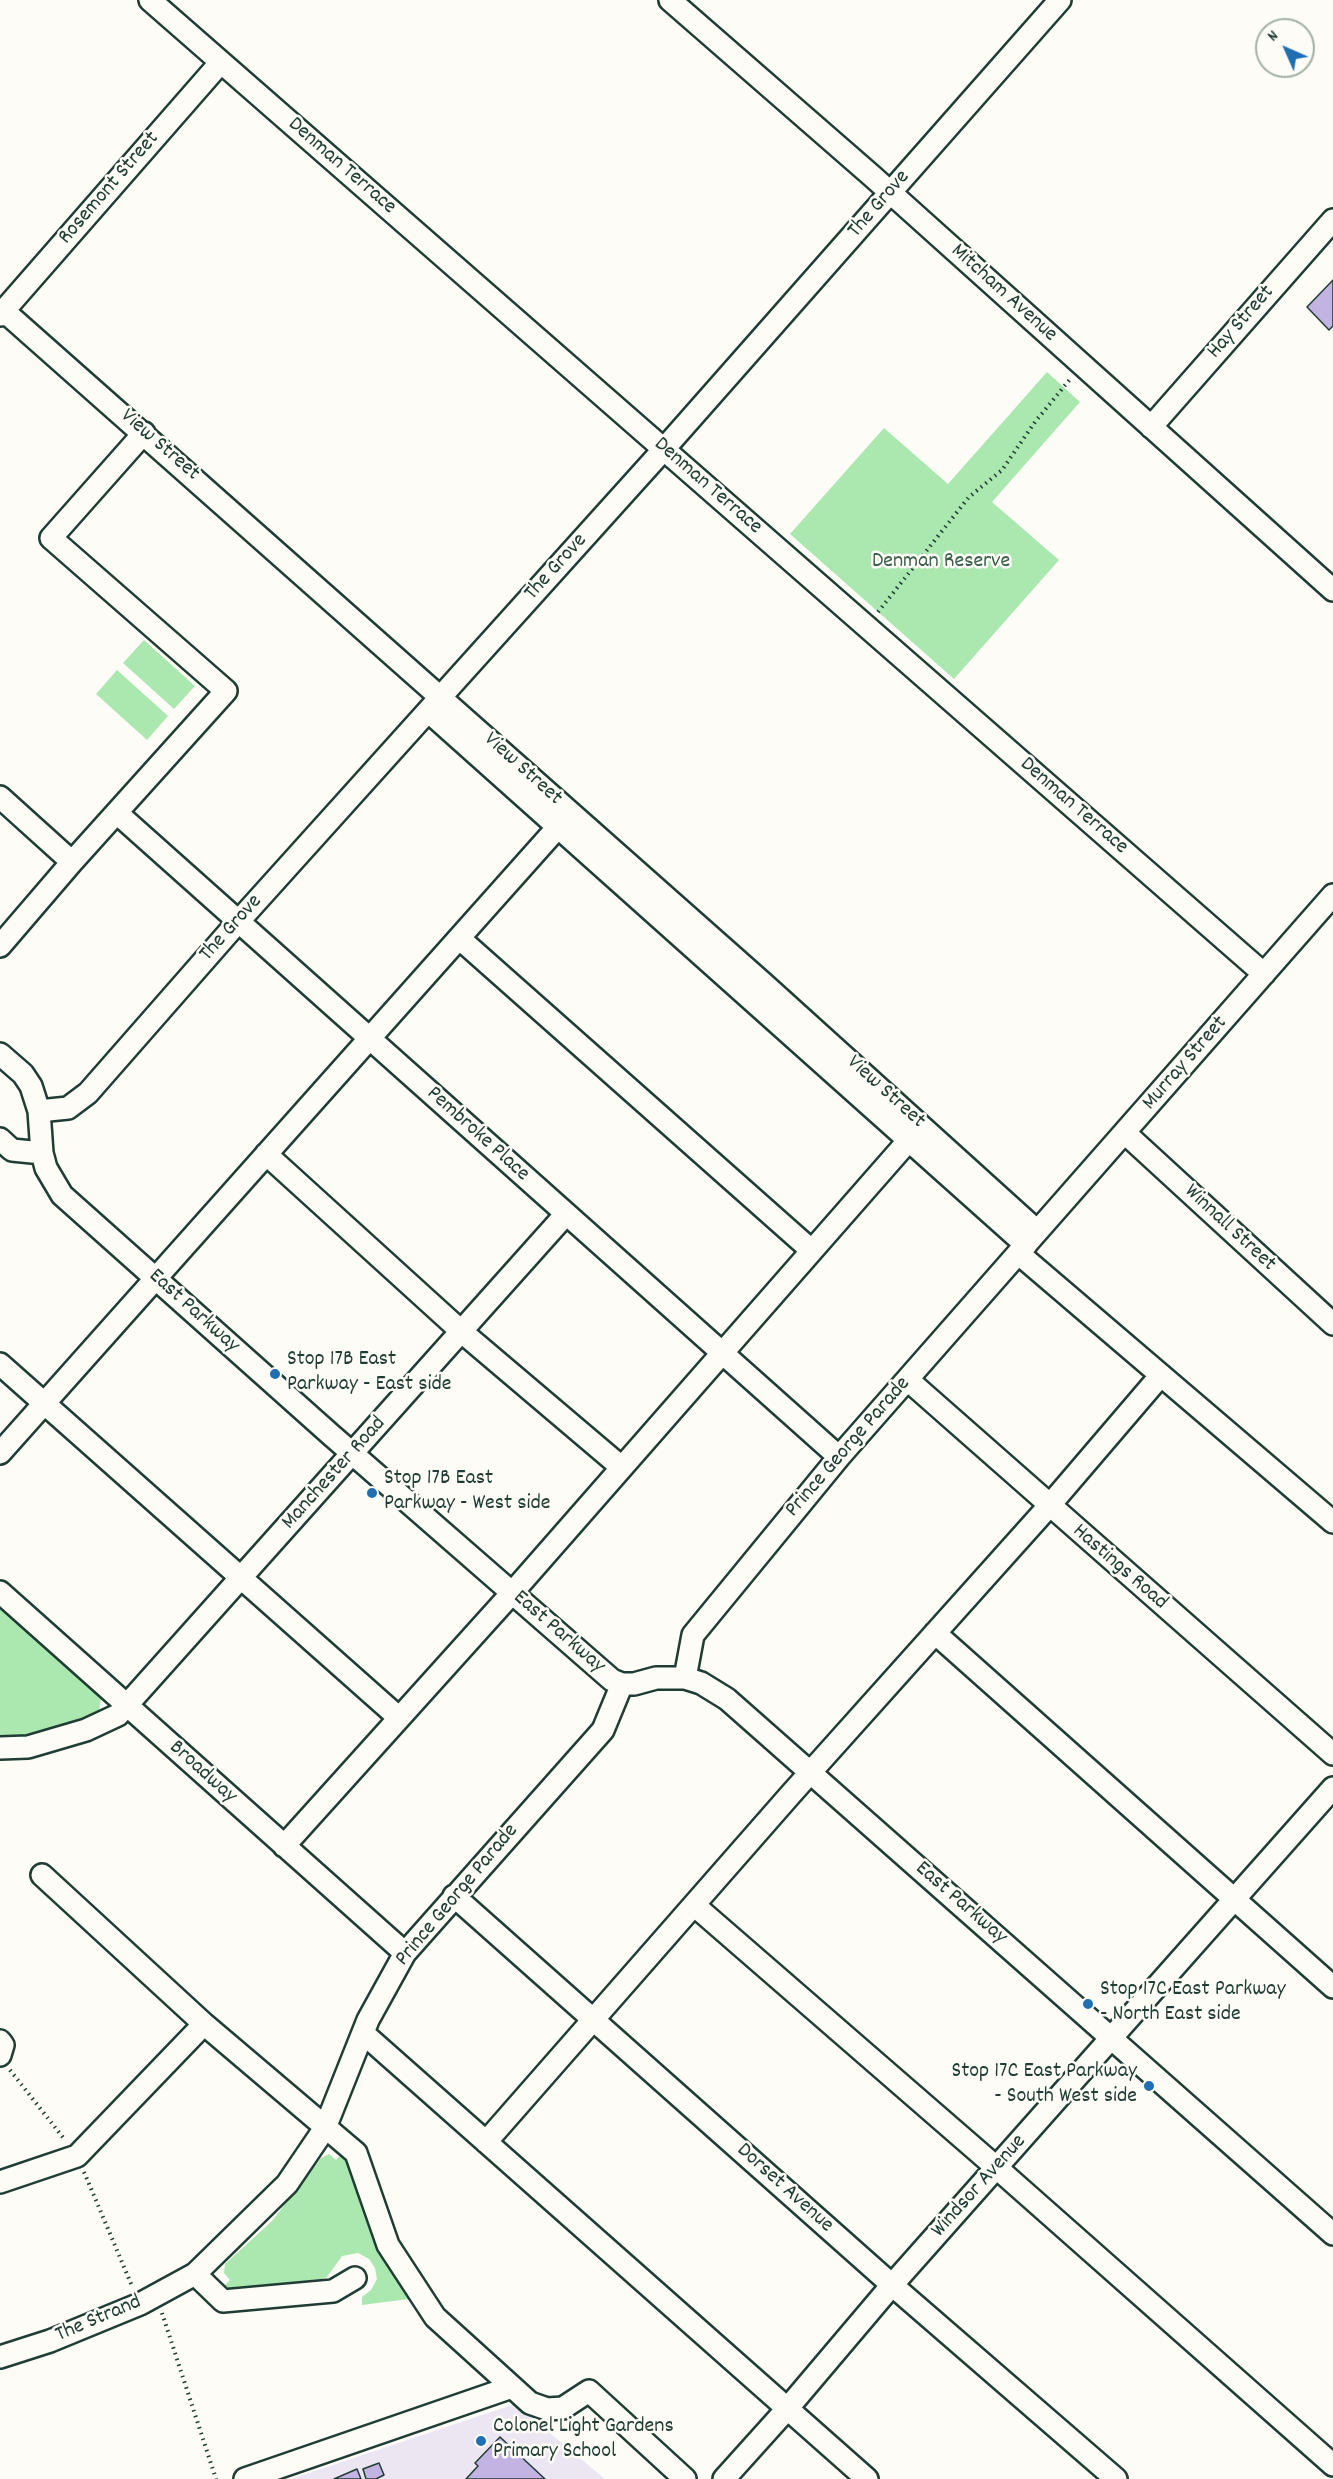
<!DOCTYPE html>
<html>
<head>
<meta charset="utf-8">
<style>
	body { margin:0 }
	#map { position:relative; width:1333px; height:2479px; overflow:hidden; background:#fdfcf7; font-family:Dekko,sans-serif }
	canvas { display:block }
	.north { position:absolute; left:1255px; top:18px; width:60px; height:60px; box-sizing:border-box; background:#fdfcf7; border:2px solid #a4b0a9; border-radius:50%; rotate:315deg; font-size:16px; font-weight:700; line-height:24px; text-align:center; color:#1f3d34 }
	.north::after { content:''; display:block; margin:auto; width:21px; height:27px; background:#1f6fb2; clip-path:polygon(50% 0,100% 100%,50% 72%,0 100%) }
</style>
</head>
<body>
<div id="map">
<canvas width="1333" height="2479"></canvas>
<div class="north">N</div>
</div>
<script>
const ctx = document.querySelector('canvas').getContext('2d');
ctx.lineJoin = 'round';
function fillPath(path, color) {
  ctx.fillStyle = color;
  ctx.fill(path, 'evenodd');
}
function poly(rows) {
  const path = new Path2D();
  for (const r of rows) {
    path.moveTo(r[0], r[1]);
    for (let i = 2; i < r.length; i += 2) path.lineTo(r[i], r[i + 1]);
  }
  return path;
}
function trace(path, color, width, dash) {
  ctx.strokeStyle = color;
  ctx.lineWidth = width;
  ctx.lineCap = dash ? 'butt' : 'round';
  ctx.setLineDash(dash || []);
  ctx.stroke(path);
}
function label(font, color, halo, rows, align = 'center') {
  ctx.font = font + ' Dekko,sans-serif';
  ctx.lineWidth = 5;
  ctx.setLineDash([]);
  ctx.textBaseline = 'middle';
  ctx.strokeStyle = halo;
  ctx.fillStyle = color;
  for (const [text, x, y, turn = 0] of rows) {
    ctx.save();
    ctx.translate(x, y);
    ctx.rotate((+turn || 0) * Math.PI / 180);
    ctx.textAlign = isNaN(turn) ? turn : align;
    if (halo) ctx.strokeText(text, 0, 0);
    ctx.fillText(text, 0, 0);
    ctx.restore();
  }
}
fillPath(poly([
	[515,2404,605,2479,291,2479]
]), '#ebe6f1');
fillPath(poly([
	[1047,372,1080,402,992,502,1059,560,954,679,790,534,884,428,948,484],
	[144,640,195,686,174,709,123,663],
	[117,670,168,716,147,740,96,694],
	[0,1605,95,1691,101,1698,99,1712,93,1717,36,1736,0,1740],
	[344,2151,350,2160,354,2183,372,2239,409,2299,362,2305,362,2297,371,2290,377,2279,375,2268,369,2259,358,2253,342,2256,327,2277,315,2282,233,2290,224,2286,230,2280,224,2273,225,2264,272,2221,321,2158,329,2154,336,2160]
]), '#aae8af');
const building = poly([
	[1333,280,1333,326,1329,330,1307,307,1333,280],
	[500,2437,545,2479,466,2479,478,2466,475,2463,500,2437],
	[379,2463,384,2475,376,2479,366,2479,363,2469,379,2463],
	[357,2469,361,2479,334,2479,357,2469]
]);
fillPath(building, '#c2b3e3');
trace(building, '#1f3d34', 1.5);
const minor = poly([
	[150,0,1264,974],
	[670,0,872,176,1333,590],
	[4,311,764,984,1037,1231],
	[0,315,221,62],
	[1151,427,1333,220],
	[428,711,1026,1245],
	[0,797,72,862],
	[117,813,839,1457],
	[459,938,811,1250],
	[0,946,72,862,226,691,51,538,144,433],
	[0,1054,23,1074,31,1086,39,1111,42,1153,46,1168,62,1195,330,1434,612,1680,622,1684,634,1684,656,1678,685,1678,701,1683,727,1699,1333,2234],
	[39,1111,68,1108,88,1093,237,923,664,449,1060,0],
	[1125,1133,1333,1324],
	[0,1139,12,1150,42,1153],
	[266,1154,462,1332,620,1466],
	[1018,1253,1333,1522],
	[0,1364,398,1717],
	[908,1380,1333,1754],
	[0,1453,558,827],
	[0,1592,405,1953],
	[935,1633,1333,1987],
	[685,1678,693,1635,839,1457,1333,895],
	[0,1748,28,1747,86,1730,118,1715,566,1214],
	[284,1846,512,1593,909,1140],
	[42,1875,204,2024,356,2153,388,2245,435,2317,530,2403,547,2409,563,2408,589,2391,685,2479],
	[454,1896,892,2285,1116,2479],
	[694,1905,997,2168,1333,2465],
	[363,2033,867,2479],
	[0,2041,3,2045,0,2055],
	[486,2142,791,1794,1049,1506,1161,1375],
	[0,2182,77,2156,204,2024],
	[195,2274,223,2301,333,2291,355,2278],
	[0,2357,50,2341,140,2304,195,2274,287,2184,325,2128,368,2020,405,1953,603,1730,622,1684],
	[245,2479,512,2387],
	[724,2479,787,2409,892,2285,1333,1788]
]);
trace(minor, '#1f3d34', 26);
trace(poly([
	[878,612,969,497,1002,470,1035,422,1071,378],
	[10,2070,65,2140],
	[84,2172,132,2286],
	[162,2313,216,2479]
]), '#1f3d34', 4, [1.5, 4.5]);
trace(minor, '#fdfcf7', 21);
for (const [x, y, r, color] of [
	[275,1374,6,"#1f6fb2"],
	[372,1493,6,"#1f6fb2"],
	[1088,2004,6,"#1f6fb2"],
	[1149,2086,6,"#1f6fb2"],
	[481,2441,6,"#1f6fb2"]
]) {
  const dot = new Path2D();
  dot.arc(x, y, r, 0, 2 * Math.PI);
  ctx.fillStyle = color;
  ctx.fill(dot);
  trace(dot, '#fdfcf7', 2);
}
label('22px', '#1f3d34', '#fdfcf7', [
	["Denman Terrace",341,167,41],
	["Rosemont Street",110,189,-49],
	["The Grove",880,205,-49],
	["Mitcham Avenue",1003,294,42],
	["Hay Street",1242,323,-49],
	["View Street",159,446,41],
	["Denman Terrace",707,487,41],
	["The Grove",557,568,-48],
	["View Street",522,770,42],
	["Denman Terrace",1073,807,41],
	["The Grove",232,929,-48],
	["Murray Street",1186,1064,-49],
	["View Street",885,1093,42],
	["Pembroke Place",477,1135,42],
	["Winnall Street",1229,1229,43],
	["East Parkway",193,1312,42],
	["Prince George Parade",849,1448,-49],
	["Manchester Road",335,1474,-48],
	["Hastings Road",1119,1568,41],
	["East Parkway",558,1633,41],
	["Broadway",202,1773,42],
	["Prince George Parade",458,1896,-50],
	["East Parkway",960,1904,41],
	["Windsor Avenue",980,2187,-48],
	["Dorset Avenue",784,2189,42],
	["The Strand",99,2320,-23]
]);
label('22px', '#3b5f4d', '#fdfcf7', [
	["Denman Reserve",941,563]
]);
label('22px', '#1f3d34', '#fdfcf7', [
	["Stop 17B East",287,1361],
	["Parkway - East side",287,1386],
	["Stop 17B East",384,1480],
	["Parkway - West side",384,1505],
	["Stop 17C East Parkway",1100,1991],
	["- North East side",1100,2016],
	["Stop 17C East Parkway",1137,2073,"right"],
	["- South West side",1137,2098,"right"],
	["Colonel Light Gardens",493,2428],
	["Primary School",493,2453]
], 'left');
</script>
</body>
</html>
